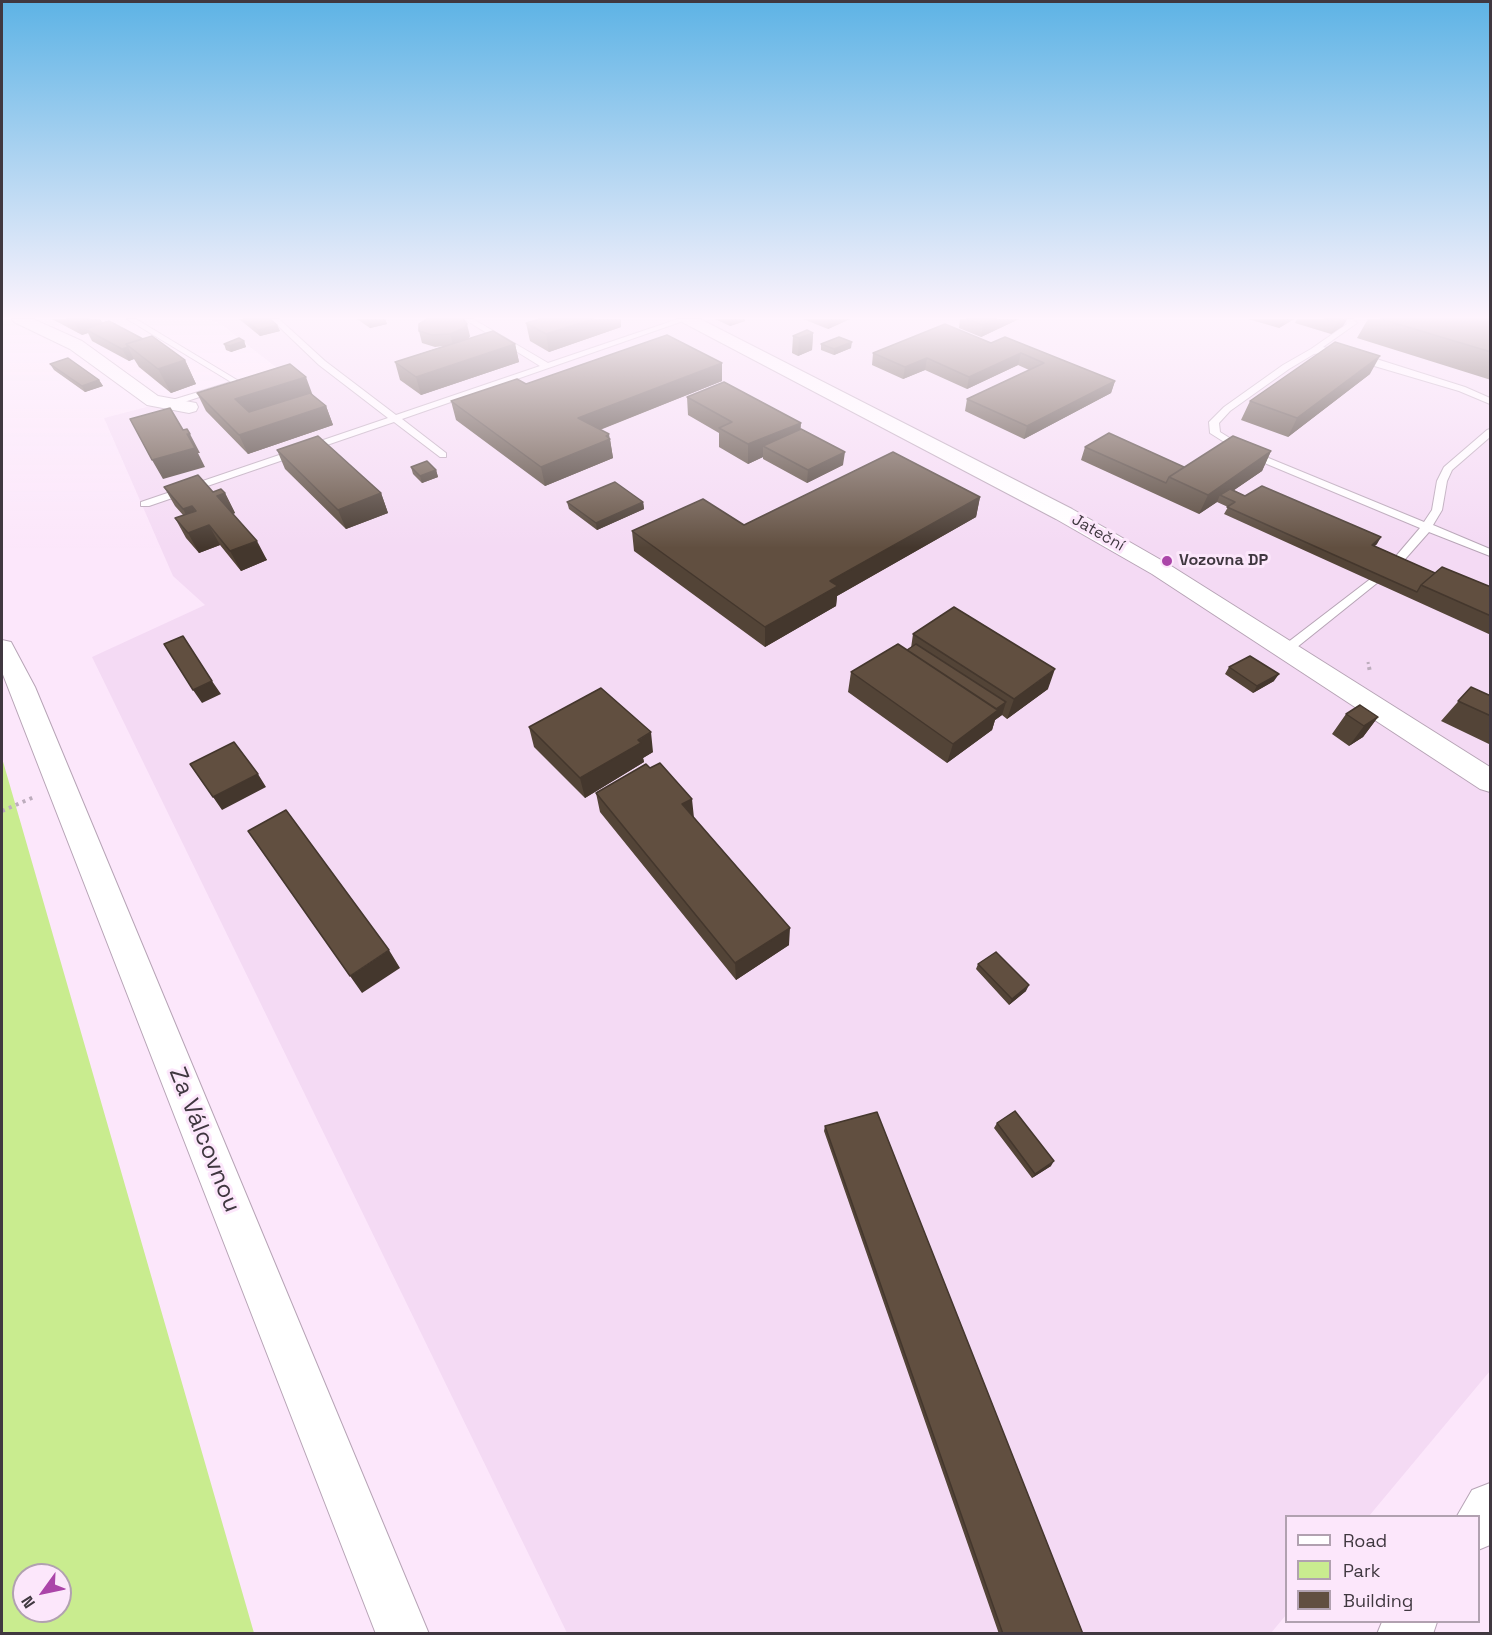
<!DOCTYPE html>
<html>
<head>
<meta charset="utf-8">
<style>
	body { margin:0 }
	#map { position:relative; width:1492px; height:1635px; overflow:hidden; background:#fce7fb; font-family:"Space Grotesk",sans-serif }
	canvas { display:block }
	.frame { position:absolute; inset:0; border:3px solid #403840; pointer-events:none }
	.legend { position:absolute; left:1285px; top:1515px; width:195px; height:108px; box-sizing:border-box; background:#fce7fb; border:2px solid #b1a1b0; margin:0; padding:8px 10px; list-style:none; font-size:18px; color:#403840 }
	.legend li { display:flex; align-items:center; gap:12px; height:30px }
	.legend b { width:30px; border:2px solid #b1a1b0 }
	.north { position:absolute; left:12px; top:1563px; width:60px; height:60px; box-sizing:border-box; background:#fce7fb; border:2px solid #b1a1b0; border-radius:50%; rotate:237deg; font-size:16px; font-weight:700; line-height:24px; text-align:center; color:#403840 }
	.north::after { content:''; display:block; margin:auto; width:21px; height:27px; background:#ab45a9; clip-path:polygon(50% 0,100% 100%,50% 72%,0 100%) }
</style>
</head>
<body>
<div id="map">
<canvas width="1492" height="1635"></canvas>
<div class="frame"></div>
<ul class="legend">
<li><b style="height:8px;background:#fff"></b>Road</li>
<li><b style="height:16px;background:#c9ec8f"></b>Park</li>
<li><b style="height:16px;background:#614f40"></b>Building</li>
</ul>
<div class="north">N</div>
</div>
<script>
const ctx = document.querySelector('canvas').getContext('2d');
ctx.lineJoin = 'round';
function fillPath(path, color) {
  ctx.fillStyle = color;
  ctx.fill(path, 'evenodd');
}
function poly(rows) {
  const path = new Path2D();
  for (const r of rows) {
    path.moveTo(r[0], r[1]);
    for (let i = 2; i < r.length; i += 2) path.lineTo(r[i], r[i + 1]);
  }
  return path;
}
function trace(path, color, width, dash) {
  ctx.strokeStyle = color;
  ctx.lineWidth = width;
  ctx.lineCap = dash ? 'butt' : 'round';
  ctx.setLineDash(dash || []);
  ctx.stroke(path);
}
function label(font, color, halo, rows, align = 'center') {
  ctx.font = font + ' "Space Grotesk",sans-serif';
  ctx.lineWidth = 6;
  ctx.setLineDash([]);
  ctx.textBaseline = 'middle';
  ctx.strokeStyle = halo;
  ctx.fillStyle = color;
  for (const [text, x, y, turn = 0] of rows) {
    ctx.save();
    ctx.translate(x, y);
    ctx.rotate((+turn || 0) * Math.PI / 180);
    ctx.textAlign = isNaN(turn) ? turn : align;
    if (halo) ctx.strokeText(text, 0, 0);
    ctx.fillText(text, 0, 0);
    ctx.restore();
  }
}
fillPath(poly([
	[209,319,1490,319,1490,1371,1369,1516,1286,1516,1286,1615,1271,1633,567,1633,92,657,205,605,173,576,104,418,282,372,222,325]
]), '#f4daf4');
fillPath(poly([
	[2,757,2,758,254,1633,2,1633],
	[24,1575,60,1575,60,1611,24,1611]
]), '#c9ec8f');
const service = poly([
	[127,319,136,319,242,383,175,405,169,405,169,401,231,382,127,319],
	[271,319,279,319,325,361,396,415,540,366,464,319,473,319,548,363,678,319,689,319,402,419,446,453,446,457,440,457,394,422,149,506,141,506,141,502,388,418,319,365,271,319],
	[1345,319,1353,319,1357,323,1323,347,1367,356,1465,387,1490,398,1490,404,1459,391,1327,352,1314,354,1289,369,1230,411,1219,423,1220,432,1249,450,1424,522,1432,510,1437,481,1444,467,1487,430,1490,429,1490,437,1452,470,1447,481,1442,510,1433,525,1490,549,1490,556,1429,532,1399,566,1391,566,1391,562,1420,528,1243,454,1210,433,1209,422,1224,407,1283,365,1311,349,1347,324,1345,319],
	[1373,577,1377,579,1377,583,1291,652,1283,652,1281,649,1283,646,1373,577]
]);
const minor = poly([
	[12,319,33,319,82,341,158,396,196,403,198,407,196,411,189,413,147,405,70,349,14,322,12,319],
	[680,319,700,319,1072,509,1168,564,1490,767,1490,792,1480,789,1152,574,1056,519,682,322,680,319],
	[2,640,11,642,35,687,429,1634,376,1634,2,672,2,640],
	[1490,1483,1490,1545,1478,1550,1478,1516,1457,1516,1472,1490,1490,1483],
	[1382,1622,1437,1622,1433,1634,1377,1634,1382,1622]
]);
trace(service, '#b7a4b6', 2);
trace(minor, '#b7a4b6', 2);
trace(poly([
	[1368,662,1369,668]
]), '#bdadbd', 3, [2, 4]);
trace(poly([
	[1369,667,1370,672],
	[2,811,34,797]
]), '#bdadbd', 4, [3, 4.5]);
fillPath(service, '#fff');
fillPath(minor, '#fff');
fillPath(poly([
	[52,319,100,319,102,323,185,360,196,384,171,393,139,367,134,359,129,361,92,341,88,333,82,335],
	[239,319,270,319,277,325,280,331,260,336],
	[357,319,385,319,387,324,370,328],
	[715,319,745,319,745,321,730,326],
	[803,319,850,319,828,329],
	[960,319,1019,319,981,337,959,328],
	[1248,319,1294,319,1279,328],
	[1297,319,1347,319,1343,326,1331,334,1295,323],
	[1368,319,1491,319,1491,380,1357,338],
	[526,323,621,327,549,352,530,341],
	[419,331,470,336,468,339,515,344,519,362,421,395,400,380,395,362,444,346,435,347,422,343],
	[813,333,812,350,798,356,792,353,793,336],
	[244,341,246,347,231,352,226,350,224,344],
	[991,343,1115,381,1111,393,1024,439,965,411,967,399,1029,370,1018,365,967,389,925,370,903,379,872,365,873,353],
	[821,344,851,348,834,355,821,350],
	[50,364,99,380,103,386,85,392,54,370],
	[1370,374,1288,437,1241,420,1250,401],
	[722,381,600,430,610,439,613,458,545,486,456,420,451,401,526,384],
	[197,393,313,396,326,406,333,425,248,454,206,411],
	[687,397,801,429,843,465,807,483,763,459,763,457,748,464,719,447,719,433,688,415],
	[1085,447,1184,467,1271,451,1262,471,1234,490,1245,496,1377,544,1374,546,1435,573,1491,587,1491,635,1224,514,1228,507,1217,502,1199,514,1081,460],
	[277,450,381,493,388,513,346,529,285,469],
	[411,467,436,470,438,477,422,483,413,474],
	[164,487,225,493,235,513,233,514,267,560,241,571,220,545,199,553,186,538,175,518,183,515,175,506],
	[980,497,976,517,837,596,836,606,765,647,634,551,632,531,744,525],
	[567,502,643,502,644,509,597,530,569,509],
	[913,634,1048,689,1007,719,1002,715,995,720,992,730,947,763,848,692,851,672,907,650,911,648],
	[1229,667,1274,681,1253,693,1225,674],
	[1471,687,1491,696,1491,745,1441,721],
	[1346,714,1378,717,1363,737,1349,746,1332,734],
	[529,727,653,752,643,758,644,762,585,798,534,747],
	[596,793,694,818,789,945,736,980,600,812],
	[978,964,1026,991,1009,1005,976,969],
	[997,1123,1051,1166,1032,1178,994,1128],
	[825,1126,1083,1634,999,1634,824,1131]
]), '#534437');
fillPath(poly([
	[89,319,100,319,105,327,85,329,88,333,82,335,75,323],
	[367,319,385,319,387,324,370,328],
	[593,319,621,319,621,327,549,352,546,334],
	[729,319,745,319,745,321,730,326],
	[828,319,850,319,828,329],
	[996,319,1019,319,981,337,983,325],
	[1283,319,1294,319,1279,328],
	[1342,319,1347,319,1343,326,1331,334,1337,322],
	[467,324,470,336,467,340,453,345,450,334],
	[277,325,280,331,260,336,258,330],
	[813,333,812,350,798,356,799,338],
	[244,341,246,347,231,352,229,346],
	[852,342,851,348,834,355,834,349],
	[515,344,519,362,421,395,416,377],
	[128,347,134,359,129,361,122,349],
	[1021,353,1018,365,967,389,969,377],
	[1380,356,1370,374,1288,437,1297,418],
	[927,358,925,370,903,379,905,367],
	[185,360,196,384,171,393,158,369],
	[722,363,722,381,581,437,578,418],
	[306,377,313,396,244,418,235,399],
	[99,380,103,386,85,392,82,386],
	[1115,381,1111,393,1024,439,1027,426],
	[326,406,333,425,248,454,239,435],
	[801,423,800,442,763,446,763,457,748,464,748,444],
	[187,434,190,434,200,453,198,453,205,467,163,479,152,460],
	[609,434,613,458,545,486,541,467],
	[1271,451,1262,471,1224,497,1220,495,1217,502,1199,514,1208,495],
	[845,452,843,465,807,483,808,470],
	[436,470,438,477,422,483,420,476],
	[225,493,235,513,227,516,217,496],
	[381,493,388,513,346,529,338,510],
	[980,497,976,517,837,596,836,606,765,647,765,627,830,581],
	[643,502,644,509,597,530,596,523],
	[192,506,203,526,194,529,183,509],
	[209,525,220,545,199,553,188,533],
	[1381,537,1377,544,1368,552,1372,545],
	[257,541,267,560,241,571,230,551],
	[1055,669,1048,689,1007,719,1014,699],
	[1279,674,1274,681,1253,693,1257,686],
	[212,681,221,694,202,703,193,690],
	[1006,702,1002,715,995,720,992,730,947,763,953,744],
	[1378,717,1363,737,1349,746,1364,726],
	[651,732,653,752,643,758,644,762,585,798,580,778],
	[258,774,266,787,222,810,213,797],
	[692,799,694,818,682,804],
	[790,928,789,945,736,980,735,963],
	[389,950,400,968,362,993,350,976],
	[1029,985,1026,991,1009,1005,1012,999],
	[1054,1161,1051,1166,1032,1178,1035,1174]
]), '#44372d');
const building = poly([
	[67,319,89,319,75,323,67,319],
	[244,319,270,319,277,325,258,330,244,319],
	[427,319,463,319,467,324,464,328,450,334,432,335,419,331,419,324,427,319],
	[540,319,593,319,546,334,526,323,540,319],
	[967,319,996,319,983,325,967,319],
	[1325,319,1342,319,1337,322,1325,319],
	[1381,319,1491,319,1491,352,1381,319],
	[109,321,143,339,126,344,128,347,122,349,85,329,109,321],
	[945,324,991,343,1005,337,1115,381,1027,426,967,399,1044,363,1021,353,969,377,927,358,905,367,873,353,945,324],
	[807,330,813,333,799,338,793,336,807,330],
	[493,331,515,344,416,377,395,362,493,331],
	[667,335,722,363,578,418,609,434,606,436,610,439,541,467,451,401,517,379,526,384,667,335],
	[152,336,185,360,158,369,126,344,152,336],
	[839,337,852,342,834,349,821,344,839,337],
	[239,338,244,341,229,346,224,344,239,338],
	[1335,342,1380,356,1297,418,1250,401,1335,342],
	[68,358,99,380,82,386,50,364,68,358],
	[290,364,306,377,235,399,249,412,310,393,326,406,239,435,197,393,290,364],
	[724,382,801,423,748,444,719,428,732,422,687,397,724,382],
	[170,408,183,430,187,429,190,434,187,434,195,448,152,460,130,419,170,408],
	[801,429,845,452,808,470,763,446,801,429],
	[1109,433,1184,467,1169,477,1166,483,1085,447,1109,433],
	[318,436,381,493,338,510,277,450,318,436],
	[1233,436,1271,451,1208,495,1169,477,1233,436],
	[893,452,980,497,830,581,838,586,765,627,632,531,703,499,744,525,893,452],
	[427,461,436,470,420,476,411,467,427,461],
	[198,475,213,492,221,489,225,493,217,496,257,541,230,551,209,525,188,533,175,518,196,511,192,506,183,509,164,487,198,475],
	[615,482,643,502,596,523,567,502,615,482],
	[1262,486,1381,537,1372,545,1435,573,1421,585,1417,592,1227,507,1235,502,1220,495,1230,489,1245,496,1262,486],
	[1442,567,1491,587,1491,616,1421,585,1442,567],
	[954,607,1055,669,1014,699,913,634,954,607],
	[183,636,212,681,193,690,164,644,183,636],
	[898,644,998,710,953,744,851,672,898,644],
	[916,644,1006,702,996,709,907,650,916,644],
	[1250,656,1279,674,1257,686,1229,667,1250,656],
	[1471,687,1491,696,1491,716,1458,701,1471,687],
	[601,688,651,732,638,740,641,743,580,778,529,727,601,688],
	[1360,705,1378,717,1364,726,1346,714,1360,705],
	[234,742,258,774,213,797,190,764,234,742],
	[660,763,692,799,682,804,790,928,735,963,596,793,646,764,650,768,660,763],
	[286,810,389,950,350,976,248,831,286,810],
	[996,952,1029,985,1012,999,978,964,996,952],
	[1015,1111,1054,1161,1035,1174,997,1123,1015,1111],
	[877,1112,1083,1634,1003,1634,825,1126,877,1112]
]);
fillPath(building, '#614f40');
trace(building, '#44372d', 1.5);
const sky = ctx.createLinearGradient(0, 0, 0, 548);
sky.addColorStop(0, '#5db3e5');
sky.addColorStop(0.58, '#fef4fd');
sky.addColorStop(1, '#fef4fd00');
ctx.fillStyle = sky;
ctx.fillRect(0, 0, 1492, 548);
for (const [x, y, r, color] of [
	[1167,561,6,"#ab45a9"]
]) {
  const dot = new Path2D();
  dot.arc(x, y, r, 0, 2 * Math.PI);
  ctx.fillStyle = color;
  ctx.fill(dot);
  trace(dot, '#fce7fb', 2);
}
label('16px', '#403840', '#fce7fb', [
	["Jateční",1098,533,30]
]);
label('bold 16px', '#403840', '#fce7fb', [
	["Vozovna DP",1179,561]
], 'left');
label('24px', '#403840', '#fce7fb', [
	["Za Válcovnou",204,1140,68]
]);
</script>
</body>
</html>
